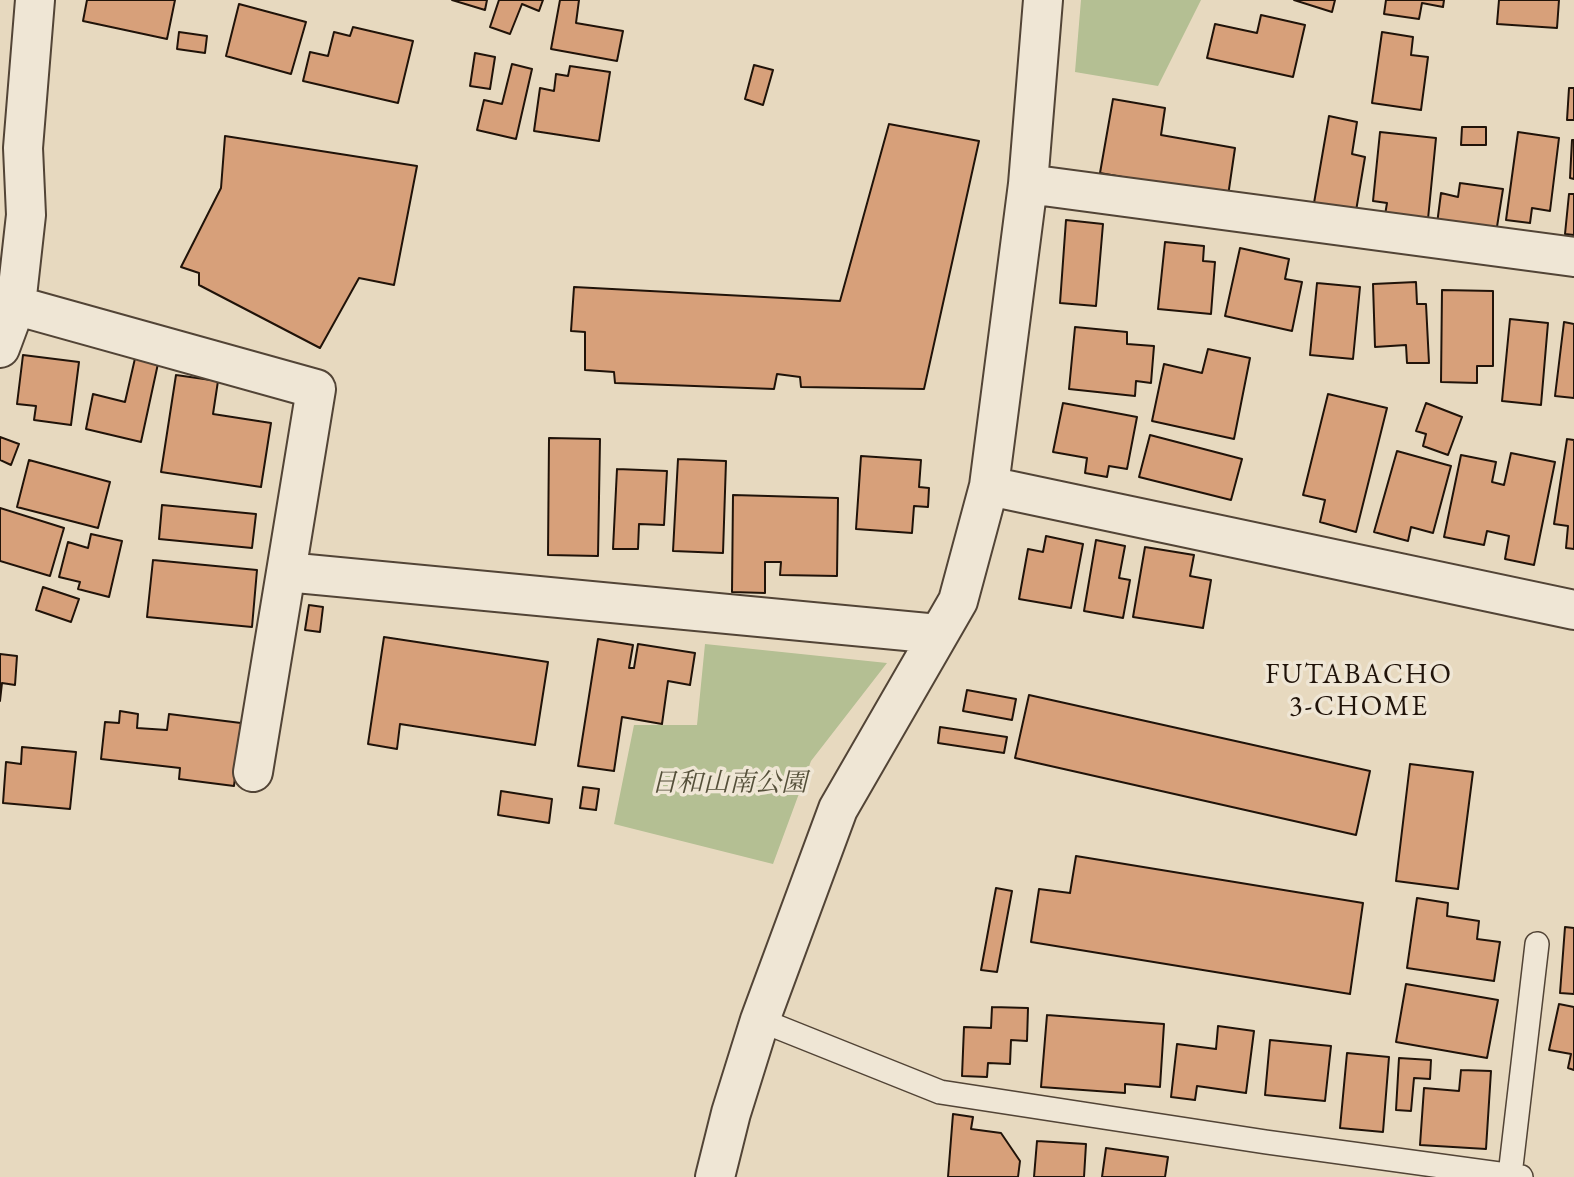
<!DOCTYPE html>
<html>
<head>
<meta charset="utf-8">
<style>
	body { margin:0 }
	canvas { display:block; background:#e7d9bf }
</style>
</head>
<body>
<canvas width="1574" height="1177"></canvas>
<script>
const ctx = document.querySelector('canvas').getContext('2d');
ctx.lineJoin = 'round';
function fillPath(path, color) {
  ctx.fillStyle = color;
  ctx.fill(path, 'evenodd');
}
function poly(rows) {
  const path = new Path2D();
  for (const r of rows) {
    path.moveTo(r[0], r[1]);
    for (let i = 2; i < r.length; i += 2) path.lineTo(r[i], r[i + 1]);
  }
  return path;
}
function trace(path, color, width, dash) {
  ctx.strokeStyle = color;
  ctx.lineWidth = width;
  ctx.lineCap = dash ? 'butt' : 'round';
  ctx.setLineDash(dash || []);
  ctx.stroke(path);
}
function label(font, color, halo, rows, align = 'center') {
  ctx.font = font + ' "EB Garamond","Noto Serif JP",serif';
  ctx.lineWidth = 7;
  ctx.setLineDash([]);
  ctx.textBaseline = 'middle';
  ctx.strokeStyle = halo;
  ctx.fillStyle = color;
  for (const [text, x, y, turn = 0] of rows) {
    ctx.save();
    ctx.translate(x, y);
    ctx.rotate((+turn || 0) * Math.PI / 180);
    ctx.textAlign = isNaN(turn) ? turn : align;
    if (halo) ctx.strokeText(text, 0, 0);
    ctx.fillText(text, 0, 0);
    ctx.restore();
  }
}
fillPath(poly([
	[1081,0,1201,0,1158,86,1075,72],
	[705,644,887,663,811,761,773,864,614,824,634,725,697,725]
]), '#b4bf93');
const building = poly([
	[87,0,175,0,167,39,83,21,87,0],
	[452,0,487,0,485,10,452,0],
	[499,0,543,0,539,11,522,4,510,34,490,27,499,0],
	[560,0,579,0,576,23,623,31,617,61,551,49,560,0],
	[1294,0,1335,0,1332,12,1294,0],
	[1386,0,1444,0,1443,7,1422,3,1419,19,1384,14,1386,0],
	[1499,0,1559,0,1557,28,1497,24,1499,0],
	[239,4,306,22,291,74,226,56,239,4],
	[1261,15,1305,25,1293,77,1207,58,1215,24,1257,33,1261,15],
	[353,27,413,41,398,103,303,81,310,52,328,56,334,32,350,36,353,27],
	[179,32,207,36,205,53,177,49,179,32],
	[1382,32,1413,37,1411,55,1428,57,1421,110,1372,103,1382,32],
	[475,53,495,57,490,89,470,86,475,53],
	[512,64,532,69,516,139,477,130,484,100,502,104,512,64],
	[754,65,773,70,763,105,745,99,754,65],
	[570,66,610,72,599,141,534,131,540,88,554,91,556,74,568,76,570,66],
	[1569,88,1574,88,1574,120,1567,120,1569,88],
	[1113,99,1165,108,1161,135,1235,148,1228,196,1100,173,1113,99],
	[1329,116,1357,122,1352,154,1365,157,1356,211,1314,203,1329,116],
	[889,124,979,141,924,389,801,387,800,377,777,374,774,389,615,383,614,372,585,370,585,332,571,331,574,287,840,301,889,124],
	[1462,127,1486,127,1486,145,1461,145,1462,127],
	[1380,132,1436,138,1428,219,1385,215,1387,203,1373,201,1380,132],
	[1518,132,1559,138,1550,211,1532,208,1530,223,1506,220,1518,132],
	[225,136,417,166,394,285,359,278,320,348,199,285,199,273,181,267,221,188,225,136],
	[1572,140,1574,140,1574,179,1570,178,1572,140],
	[1460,183,1503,189,1496,233,1437,224,1441,193,1458,197,1460,183],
	[1569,194,1574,194,1574,235,1565,234,1569,194],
	[1066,220,1103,224,1096,306,1060,303,1066,220],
	[1165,242,1204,246,1203,261,1215,262,1211,314,1158,309,1165,242],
	[1240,248,1289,259,1285,279,1302,282,1292,331,1225,316,1240,248],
	[1416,282,1417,304,1426,304,1429,363,1407,363,1406,345,1375,347,1373,284,1416,282],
	[1317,283,1360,287,1353,359,1310,355,1317,283],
	[1442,290,1493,291,1493,366,1477,366,1477,383,1441,382,1442,290],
	[1510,319,1548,323,1541,405,1502,401,1510,319],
	[1564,322,1574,324,1574,398,1555,396,1564,322],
	[1075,327,1127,332,1127,344,1154,346,1151,383,1136,381,1135,396,1069,389,1075,327],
	[1208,349,1250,358,1234,439,1152,421,1164,364,1202,373,1208,349],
	[136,354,159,359,141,442,86,429,93,394,125,402,136,354],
	[23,355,79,362,71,425,34,420,36,406,17,404,23,355],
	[176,375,218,381,213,414,271,423,261,487,161,472,176,375],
	[1328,394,1387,408,1356,532,1320,522,1325,500,1303,495,1328,394],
	[1063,403,1137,417,1127,469,1109,466,1107,477,1085,473,1087,458,1053,452,1063,403],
	[1426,403,1462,417,1448,455,1423,446,1426,434,1416,431,1426,403],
	[1150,435,1242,459,1231,500,1139,477,1150,435],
	[0,437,19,444,11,465,0,460,0,437],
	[549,438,600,439,598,556,548,555,549,438],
	[1567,439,1574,440,1574,549,1566,548,1568,526,1554,524,1567,439],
	[1397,451,1451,466,1433,533,1411,527,1408,541,1374,532,1397,451],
	[1511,453,1555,462,1534,565,1505,559,1509,536,1487,531,1484,545,1444,537,1461,455,1496,462,1492,482,1504,485,1511,453],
	[861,456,921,460,919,487,929,488,928,507,914,506,912,533,856,529,861,456],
	[678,459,726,461,723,553,673,551,678,459],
	[29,460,110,482,98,528,17,507,29,460],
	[617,469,667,471,664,525,639,524,638,549,613,549,617,469],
	[733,495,838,498,837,576,780,575,781,562,765,562,765,593,732,592,733,495],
	[162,505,256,514,252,548,159,539,162,505],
	[0,508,64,528,50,576,0,561,0,508],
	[91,534,122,541,109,597,78,589,80,582,59,577,68,542,88,548,91,534],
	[1046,536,1083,544,1071,608,1019,599,1028,549,1043,552,1046,536],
	[1096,540,1125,546,1119,578,1130,580,1123,618,1084,611,1096,540],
	[1145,547,1194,555,1190,576,1211,580,1203,628,1133,617,1145,547],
	[153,560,257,570,252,627,147,617,153,560],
	[43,587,79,599,71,622,36,610,43,587],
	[309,605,323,607,320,632,305,630,309,605],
	[384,637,548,662,535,745,400,724,397,749,368,744,384,637],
	[598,639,633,645,629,668,634,668,638,644,695,653,690,685,668,681,662,724,622,717,614,771,578,766,598,639],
	[0,654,17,656,15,685,2,683,0,701,0,654],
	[967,690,1016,699,1012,720,963,711,967,690],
	[1029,695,1370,771,1356,835,1015,758,1029,695],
	[120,711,138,714,137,728,167,730,169,714,241,723,234,786,179,779,180,768,101,759,105,722,119,723,120,711],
	[940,727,1007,737,1004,753,938,743,940,727],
	[22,747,76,752,70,809,3,803,6,762,21,764,22,747],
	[1410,764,1473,772,1458,889,1396,881,1410,764],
	[583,787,599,789,596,810,580,808,583,787],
	[501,791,552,799,549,823,498,815,501,791],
	[1076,856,1363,903,1350,994,1031,942,1039,889,1070,893,1076,856],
	[996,888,1012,891,997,972,981,970,996,888],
	[1417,898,1448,903,1447,916,1479,921,1477,939,1500,942,1494,981,1407,968,1417,898],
	[1565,927,1574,928,1574,994,1560,993,1565,927],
	[1406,984,1498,1000,1487,1058,1396,1042,1406,984],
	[1559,1004,1574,1007,1574,1070,1568,1068,1571,1054,1549,1050,1559,1004],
	[992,1007,1028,1008,1027,1041,1011,1040,1010,1064,988,1063,987,1077,962,1076,964,1027,991,1028,992,1007],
	[1047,1015,1164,1024,1160,1087,1125,1084,1125,1093,1041,1087,1047,1015],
	[1218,1026,1254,1031,1246,1093,1197,1086,1195,1100,1171,1097,1177,1044,1216,1049,1218,1026],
	[1270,1040,1331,1046,1325,1101,1265,1095,1270,1040],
	[1347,1053,1389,1057,1383,1132,1340,1128,1347,1053],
	[1399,1058,1431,1060,1430,1079,1414,1078,1411,1111,1396,1110,1399,1058],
	[1461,1070,1491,1071,1486,1149,1420,1145,1424,1088,1459,1091,1461,1070],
	[953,1114,973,1117,971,1129,1001,1133,1020,1161,1018,1177,948,1177,953,1114],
	[1037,1141,1086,1144,1084,1177,1034,1177,1037,1141],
	[1106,1148,1168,1157,1165,1177,1102,1177,1106,1148]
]);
fillPath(building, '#d7a07a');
trace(building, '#201309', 2);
const service = poly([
	[760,1020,940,1092,1266,1142,1521,1177],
	[1510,1175,1537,944]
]);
const minor = poly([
	[1028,184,1574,257],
	[0,301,316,389,286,572],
	[0,348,16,305,26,215,23,148,35,0],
	[989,486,1574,610],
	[253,772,286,572,938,634],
	[715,1177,731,1113,760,1020,838,809,958,601,989,486,1028,184,1043,0]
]);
trace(service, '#524436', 26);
trace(minor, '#524436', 42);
trace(service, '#efe6d5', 23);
trace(minor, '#efe6d5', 38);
label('italic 26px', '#544f39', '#efe6d5', [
	["日和山南公園",729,784]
]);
ctx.letterSpacing = '2px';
label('28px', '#201309', '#efe6d5', [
	["FUTABACHO",1359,675],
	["3-CHOME",1359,707]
]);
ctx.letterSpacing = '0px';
</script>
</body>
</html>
